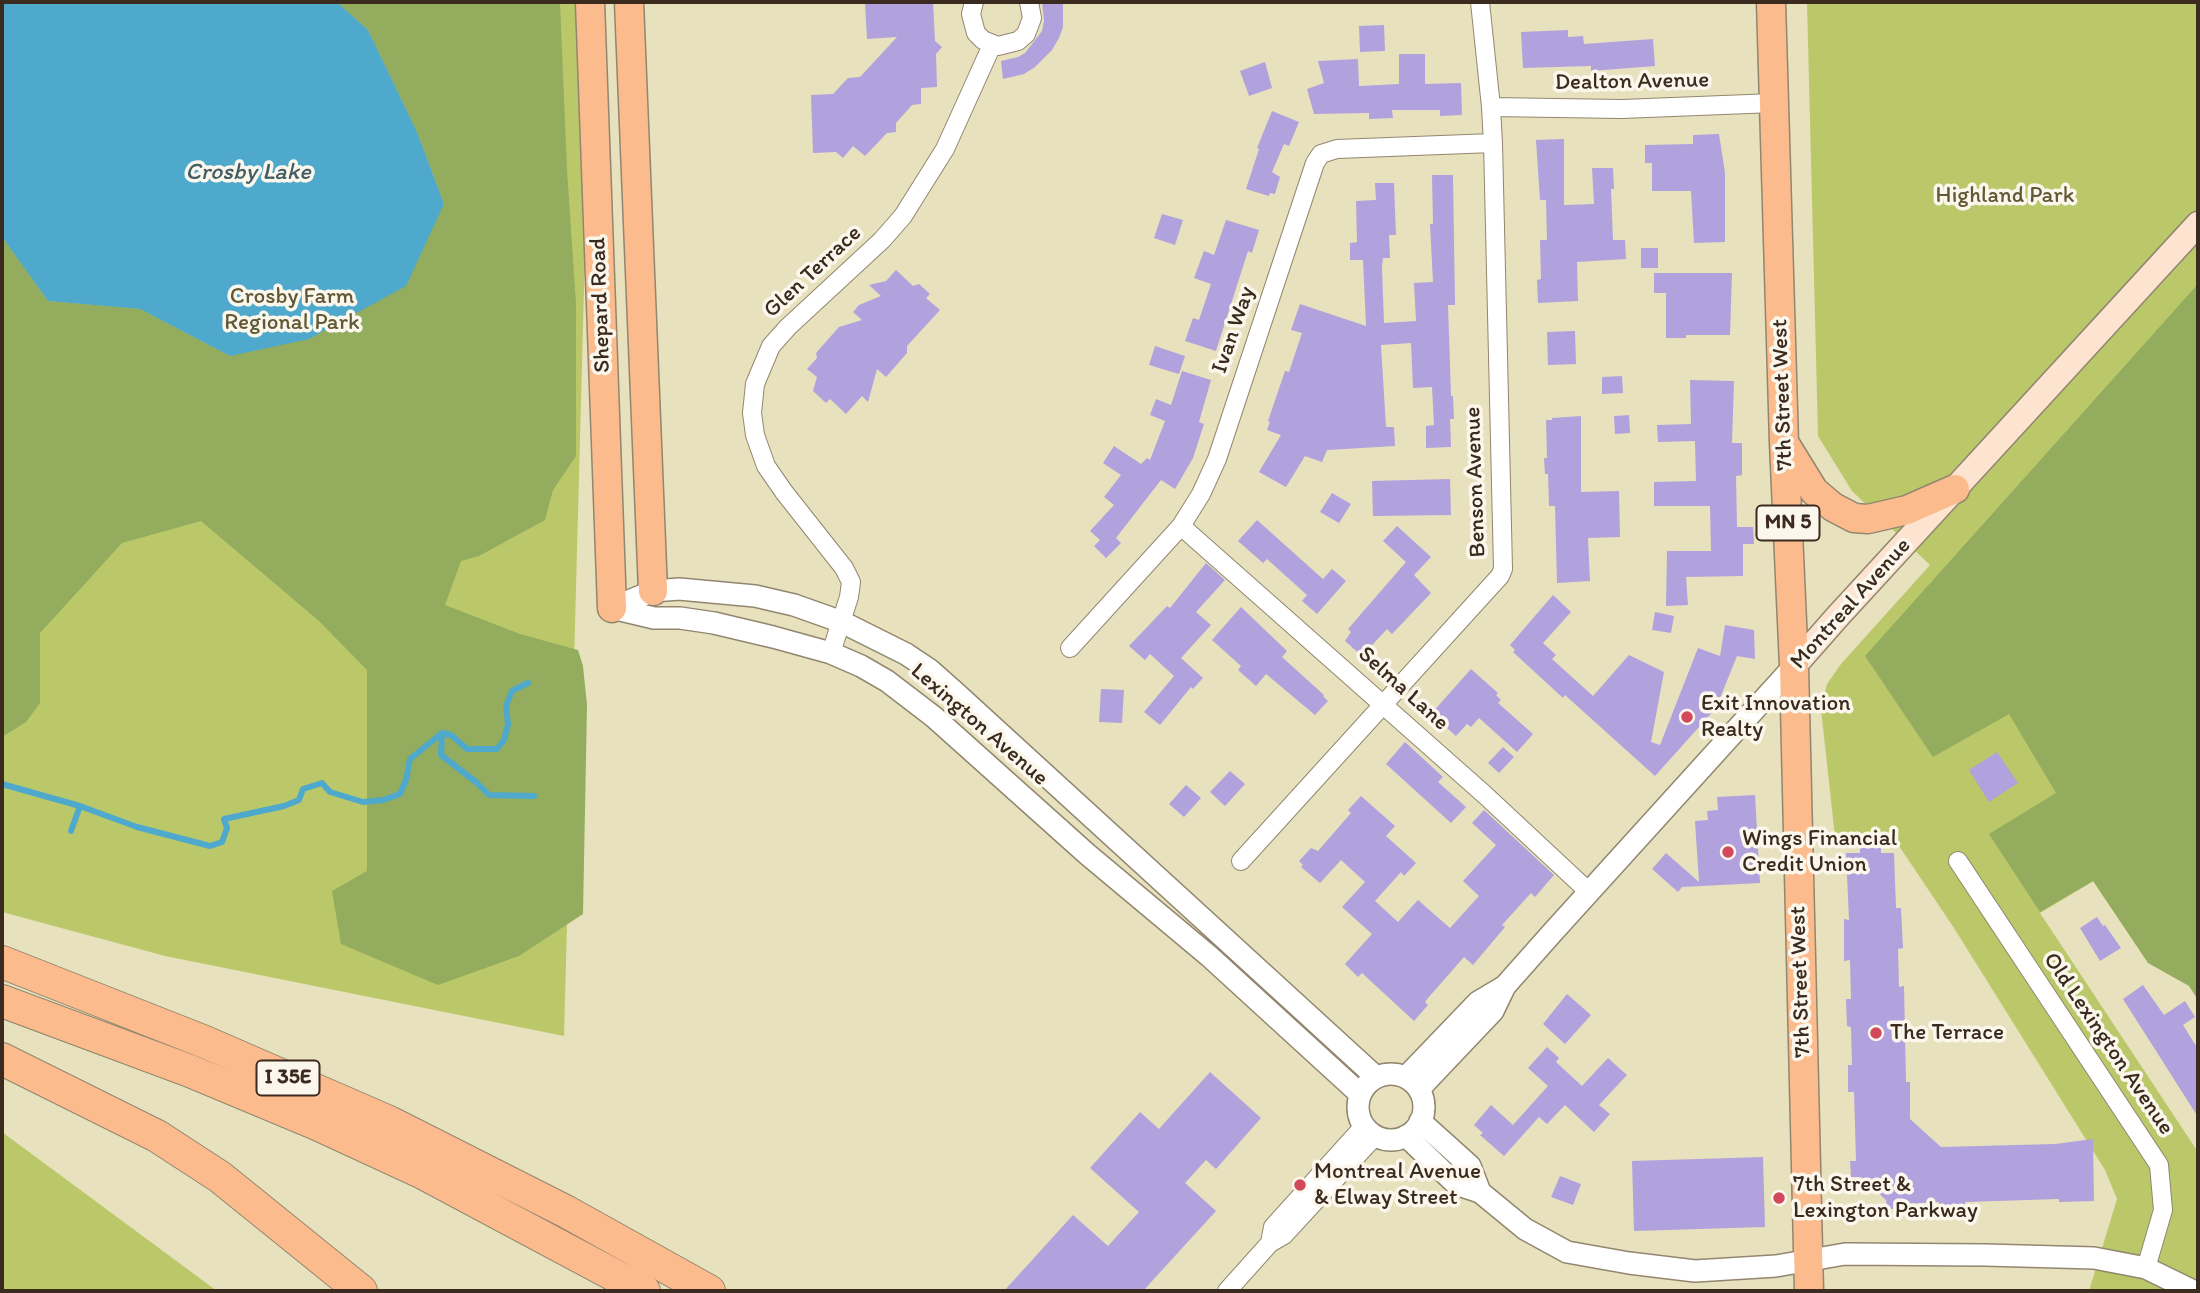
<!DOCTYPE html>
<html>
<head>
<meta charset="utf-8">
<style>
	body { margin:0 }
	#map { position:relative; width:2200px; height:1293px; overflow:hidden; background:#e8e1be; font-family:Itim,sans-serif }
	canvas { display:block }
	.frame { position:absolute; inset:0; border:4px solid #3b2a1e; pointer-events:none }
</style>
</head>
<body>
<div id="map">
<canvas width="2200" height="1293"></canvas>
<div class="frame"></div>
</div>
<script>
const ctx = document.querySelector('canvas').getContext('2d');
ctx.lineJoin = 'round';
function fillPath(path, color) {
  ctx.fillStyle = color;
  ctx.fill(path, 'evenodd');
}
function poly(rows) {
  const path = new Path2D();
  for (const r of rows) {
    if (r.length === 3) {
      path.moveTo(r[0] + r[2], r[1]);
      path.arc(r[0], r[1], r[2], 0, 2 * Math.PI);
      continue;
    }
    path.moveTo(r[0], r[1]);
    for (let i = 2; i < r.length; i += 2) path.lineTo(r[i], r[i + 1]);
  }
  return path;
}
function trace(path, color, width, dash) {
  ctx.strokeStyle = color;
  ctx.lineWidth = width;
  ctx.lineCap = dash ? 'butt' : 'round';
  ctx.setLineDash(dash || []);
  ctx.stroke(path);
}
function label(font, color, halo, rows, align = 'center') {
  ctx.font = font + ' Itim,sans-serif';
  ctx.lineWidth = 7;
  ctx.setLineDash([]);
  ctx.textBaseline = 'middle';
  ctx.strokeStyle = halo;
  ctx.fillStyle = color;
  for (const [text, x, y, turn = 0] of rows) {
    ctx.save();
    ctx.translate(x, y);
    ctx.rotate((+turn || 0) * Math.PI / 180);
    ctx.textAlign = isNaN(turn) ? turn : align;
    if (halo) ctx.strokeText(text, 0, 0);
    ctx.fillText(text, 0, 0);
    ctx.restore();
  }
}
fillPath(poly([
	[2,2,585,2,587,177,564,1036,165,956,2,912],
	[1807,2,2198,2,2198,819,2040,913,2198,1152,2198,1291,2089,1291,2117,1199,2105,1170,1954,928,1899,846,1836,846,1821,709,1827,684,1841,664,1930,565,1852,491,1818,436],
	[2,1132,217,1291,2,1291]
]), '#bac86a');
fillPath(poly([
	[337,2,560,2,567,170,576,304,576,456,553,490,545,520,479,556,461,561,445,605,520,634,578,650,583,666,587,705,583,914,519,956,438,985,341,944,332,891,367,871,367,670,319,621,201,521,122,543,40,633,40,703,26,722,2,737,2,237,48,301,140,309,230,356,444,204,417,132,368,30],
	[2198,284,2198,1000,2189,986,2148,963,2093,881,2040,912,1989,834,2056,793,2009,714,1933,757,1865,656]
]), '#93ac5e');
fillPath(poly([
	[2,2,337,2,368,30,417,132,444,204,406,286,309,339,230,356,140,309,48,301,2,237]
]), '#4ea9cc');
trace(poly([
	[442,733,441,755,476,782,489,795,534,796],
	[2,784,80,806,137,827,210,846,222,842,227,828,224,819,284,806,299,800,303,789,322,783,330,792,363,802,383,800,400,794,406,780,410,759,442,733,451,735,467,749,497,749,504,740,508,724,506,706,512,691,528,683],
	[71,831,80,806]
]), '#4ea9cc', 6);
fillPath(poly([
	[876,2,933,2,935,41,942,47,936,54,937,87,921,88,921,104,912,105,896,123,896,132,887,133,865,156,853,146,843,158,836,152,813,153,811,95,833,94,848,78,860,77,897,37,867,39,865,3],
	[1042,2,1063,2,1063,27,1059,38,1052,50,1035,67,1024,74,1003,79,1001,61,1018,57,1025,53,1042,31,1044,21],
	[1384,25,1385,51,1360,52,1359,26],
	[1568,30,1568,37,1583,36,1584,44,1653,39,1655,66,1591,71,1591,66,1523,68,1521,32],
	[1399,54,1425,54,1425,84,1461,83,1462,115,1440,116,1440,110,1392,110,1393,118,1369,119,1369,113,1314,114,1307,89,1324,83,1318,61,1358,59,1359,86,1399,84],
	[1265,62,1272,88,1249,96,1240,71],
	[1272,111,1299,122,1289,146,1284,144,1272,172,1280,177,1275,194,1270,193,1269,196,1246,189,1259,149,1257,148],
	[1719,134,1725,173,1725,242,1694,243,1691,191,1652,191,1652,163,1645,163,1645,145,1693,144,1693,135],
	[1564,139,1564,205,1594,204,1592,168,1613,168,1614,189,1611,189,1613,240,1625,240,1626,259,1577,262,1578,301,1538,303,1537,280,1541,279,1540,240,1547,240,1546,200,1540,200,1536,140],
	[1432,175,1453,175,1455,305,1448,305,1451,396,1453,396,1454,419,1450,419,1451,447,1426,448,1426,426,1434,425,1432,387,1413,388,1411,343,1381,345,1386,427,1394,427,1395,446,1327,450,1322,462,1305,456,1286,487,1259,472,1281,435,1267,430,1270,422,1268,421,1285,371,1289,372,1302,333,1291,330,1300,304,1366,326,1363,260,1350,260,1350,243,1357,242,1356,201,1376,200,1375,183,1394,183,1396,235,1389,235,1390,258,1383,258,1382,268,1384,323,1416,321,1414,283,1433,282,1430,224,1433,224],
	[1162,214,1183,220,1175,245,1154,238],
	[1226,220,1259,230,1252,253,1248,251,1216,351,1185,341,1193,318,1199,320,1211,284,1194,278,1204,251,1214,255],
	[1641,248,1658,248,1658,268,1641,268],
	[896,270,913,286,919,284,930,294,926,298,940,310,907,346,907,353,886,377,877,369,868,402,862,396,846,414,830,399,826,403,813,391,817,377,807,369,817,358,816,353,839,327,862,320,853,312,859,305,881,296,869,285,886,281],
	[1654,273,1732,273,1730,335,1686,335,1686,338,1666,338,1666,293,1654,293],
	[1575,331,1576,364,1548,365,1547,332],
	[1155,346,1185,356,1179,374,1149,365],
	[1182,371,1211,380,1199,422,1204,424,1193,458,1175,489,1161,480,1116,538,1121,543,1106,558,1094,546,1100,540,1090,531,1114,505,1104,497,1121,475,1103,463,1114,446,1141,464,1147,458,1150,460,1165,421,1150,415,1156,399,1171,405],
	[1622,376,1623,393,1602,394,1602,377],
	[1690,380,1734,381,1732,443,1742,443,1742,475,1736,476,1737,527,1753,527,1754,544,1743,544,1743,576,1686,577,1688,605,1666,606,1667,551,1711,551,1710,506,1654,506,1654,482,1696,481,1695,441,1658,442,1657,425,1691,424],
	[1629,415,1630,433,1615,434,1614,416],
	[1581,416,1581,492,1619,491,1620,537,1588,538,1590,581,1557,583,1555,506,1549,506,1548,474,1545,474,1544,458,1547,458,1546,420,1552,420,1552,418],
	[1450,479,1451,515,1373,516,1372,481],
	[1332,493,1351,504,1339,523,1320,512],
	[1257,520,1323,579,1332,569,1346,581,1317,614,1302,601,1307,595,1267,559,1263,563,1238,541],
	[1397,526,1431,557,1414,575,1431,593,1392,634,1387,629,1362,656,1345,641,1351,632,1348,629,1406,562,1383,541],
	[1206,563,1225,580,1196,612,1211,625,1181,658,1203,678,1193,689,1191,687,1160,725,1144,712,1174,676,1150,654,1145,660,1129,646,1167,606,1170,608],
	[1553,595,1571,612,1543,643,1556,655,1552,659,1593,696,1629,655,1664,672,1651,742,1660,745,1698,648,1720,656,1725,625,1754,630,1755,659,1737,656,1716,708,1655,776,1565,695,1563,698,1513,652,1515,650,1510,645],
	[1241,607,1287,651,1282,657,1324,695,1323,696,1328,701,1315,715,1266,674,1256,686,1238,670,1241,666,1212,640],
	[1655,612,1674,616,1671,633,1652,630],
	[1471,669,1498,693,1496,695,1501,700,1498,703,1533,734,1517,752,1479,718,1471,727,1467,724,1456,736,1431,714],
	[1101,689,1124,690,1122,723,1099,722],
	[1405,742,1443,777,1438,782,1466,807,1451,823,1386,764],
	[1503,747,1514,757,1499,773,1488,763],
	[1997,752,2018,783,1989,802,1969,770],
	[1230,771,1245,784,1225,806,1210,792],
	[1186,785,1201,798,1184,817,1169,804],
	[1755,795,1760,883,1682,887,1678,892,1652,869,1666,853,1699,882,1695,821,1708,820,1707,811,1718,810,1717,797],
	[1361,796,1395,826,1386,836,1416,863,1404,876,1401,872,1375,901,1398,922,1418,900,1450,928,1479,896,1463,881,1496,845,1472,823,1484,810,1554,875,1535,897,1531,893,1502,925,1505,927,1473,965,1464,957,1428,998,1425,1002,1428,1005,1414,1021,1362,973,1358,977,1345,964,1372,934,1342,907,1365,882,1341,860,1320,883,1301,867,1303,865,1299,861,1311,848,1318,851,1351,813,1348,810],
	[1860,848,1881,848,1881,853,1894,853,1896,908,1901,908,1903,948,1898,949,1899,987,1904,986,1906,1082,1910,1082,1910,1119,1941,1147,2055,1144,2093,1139,2094,1201,2059,1202,2059,1199,1965,1202,1965,1211,1938,1211,1939,1202,1902,1204,1903,1209,1887,1209,1886,1200,1861,1177,1851,1177,1850,1161,1856,1161,1854,1092,1848,1092,1848,1065,1852,1065,1851,1027,1847,1026,1846,999,1851,999,1850,960,1844,961,1844,919,1849,920,1846,853,1860,853],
	[2097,917,2103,926,2105,925,2121,948,2100,961,2080,928],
	[2143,985,2164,1015,2185,1001,2195,1017,2183,1025,2198,1049,2198,1117,2123,999],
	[1567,994,1591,1015,1565,1044,1543,1024],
	[1547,1047,1559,1058,1556,1062,1582,1086,1608,1058,1627,1075,1599,1105,1610,1114,1594,1132,1565,1105,1547,1124,1539,1117,1504,1156,1480,1135,1483,1133,1474,1125,1491,1105,1513,1125,1548,1086,1528,1068],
	[1210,1072,1261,1118,1216,1169,1206,1160,1185,1183,1216,1211,1143,1291,1004,1291,1073,1215,1108,1246,1139,1212,1090,1168,1140,1112,1159,1129],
	[1763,1157,1765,1227,1634,1231,1632,1161],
	[1560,1176,1581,1184,1573,1205,1551,1197]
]), '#b1a1dd');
const minor = poly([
	[974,2,971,14,976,33,983,40,998,46,1018,41,1026,34,1032,18,1029,2],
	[1491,107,1622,109,1774,103],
	[1181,526,1485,795,1589,892],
	[1070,648,1181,526,1201,494,1217,459,1315,163,1321,154,1337,149,1493,143],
	[831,653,849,597,851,582,844,568,784,492,766,466,755,435,752,413,755,384,771,346,788,327,882,240,903,216,945,149,992,45],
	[1241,861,1500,576,1503,569,1493,143,1491,107,1480,2],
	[1958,861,2159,1165,2163,1210,2146,1268],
	[1270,1243,1273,1227,1364,1126],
	[1227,1291,1270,1243,1284,1235,1375,1136]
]);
const tertiary = poly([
	[612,608,653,591,679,589,755,596,794,605,842,622,906,654,930,670,957,694,1376,1077],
	[612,608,654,618,680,618,714,623,773,637,831,653,861,666,887,681,934,717,1087,854,1209,956,1360,1094],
	[1391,1107,33],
	[1406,1077,1478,1002,1505,986],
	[1419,1089,1493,1011,1505,986,1552,933,1794,666],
	[1420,1121,1470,1166,1480,1192],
	[1406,1136,1456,1184,1480,1192,1525,1229,1567,1252,1629,1263,1695,1271,1776,1266,1845,1254,1985,1255,2094,1258,2146,1268,2193,1291]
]);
const secondary = poly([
	[1794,666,1838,616,2198,224]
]);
const primary = poly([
	[1771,2,1784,443,1794,666,1809,1291],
	[1785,444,1814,491,1833,507,1854,518,1868,519,1907,510,1955,489]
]);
const trunk = poly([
	[590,2,612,608],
	[629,2,653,591]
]);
const motorway = poly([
	[2,962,205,1042,389,1122,567,1212,709,1291],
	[2,1001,190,1071,317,1124,421,1172,644,1291],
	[2,1059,157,1136,220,1177,361,1291]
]);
trace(minor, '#92866e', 20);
trace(tertiary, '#92866e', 24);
trace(secondary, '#92866e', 27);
trace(primary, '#92866e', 31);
trace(trunk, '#92866e', 31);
trace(motorway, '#92866e', 34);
trace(minor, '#fff', 18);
trace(tertiary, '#fff', 21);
trace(secondary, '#fde4d1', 24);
trace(primary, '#fbbb8d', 28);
trace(trunk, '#fbbb8d', 28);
trace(motorway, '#fbbb8d', 32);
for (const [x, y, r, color] of [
	[1687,717,7,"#d1495b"],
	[1728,852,7,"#d1495b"],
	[1876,1033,7,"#d1495b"],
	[1300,1185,7,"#d1495b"],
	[1779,1198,7,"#d1495b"]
]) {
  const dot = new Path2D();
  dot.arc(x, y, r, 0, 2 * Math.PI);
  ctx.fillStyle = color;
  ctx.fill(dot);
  trace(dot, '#fbf7ec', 2.5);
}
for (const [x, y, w] of [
	[1788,523,63],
	[288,1078,63]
]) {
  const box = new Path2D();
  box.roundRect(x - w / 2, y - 17.5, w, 35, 5);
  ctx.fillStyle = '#fbf7ec';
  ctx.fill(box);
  trace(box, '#3b2a1e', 2);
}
label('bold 21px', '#3b2a1e', null, [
	["MN 5",1788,523],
	["I 35E",288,1078]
]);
label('23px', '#3b2a1e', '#fbf7ec', [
	["Dealton Avenue",1632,82,-1],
	["Glen Terrace",813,272,-43],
	["Shepard Road",601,305,-92],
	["Ivan Way",1234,330,-71],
	["7th Street West",1783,395,-92],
	["Benson Avenue",1476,482,-92],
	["Montreal Avenue",1851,604,-48],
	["Selma Lane",1403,689,42],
	["Lexington Avenue",979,725,41],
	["7th Street West",1801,982,-92],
	["Old Lexington Avenue",2108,1044,56]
]);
label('23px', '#615935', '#fbf7ec', [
	["Highland Park",2005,196],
	["Crosby Farm",292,297],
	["Regional Park",292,323]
]);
label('23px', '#3b2a1e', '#fbf7ec', [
	["Exit Innovation",1701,704],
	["Realty",1701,730],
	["Wings Financial",1742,839],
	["Credit Union",1742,865],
	["The Terrace",1890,1033],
	["Montreal Avenue",1314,1172],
	["& Elway Street",1314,1198],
	["7th Street &",1793,1185],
	["Lexington Parkway",1793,1211]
], 'left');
label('italic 24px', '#435d64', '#fbf7ec', [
	["Crosby Lake",248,173]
]);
</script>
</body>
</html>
